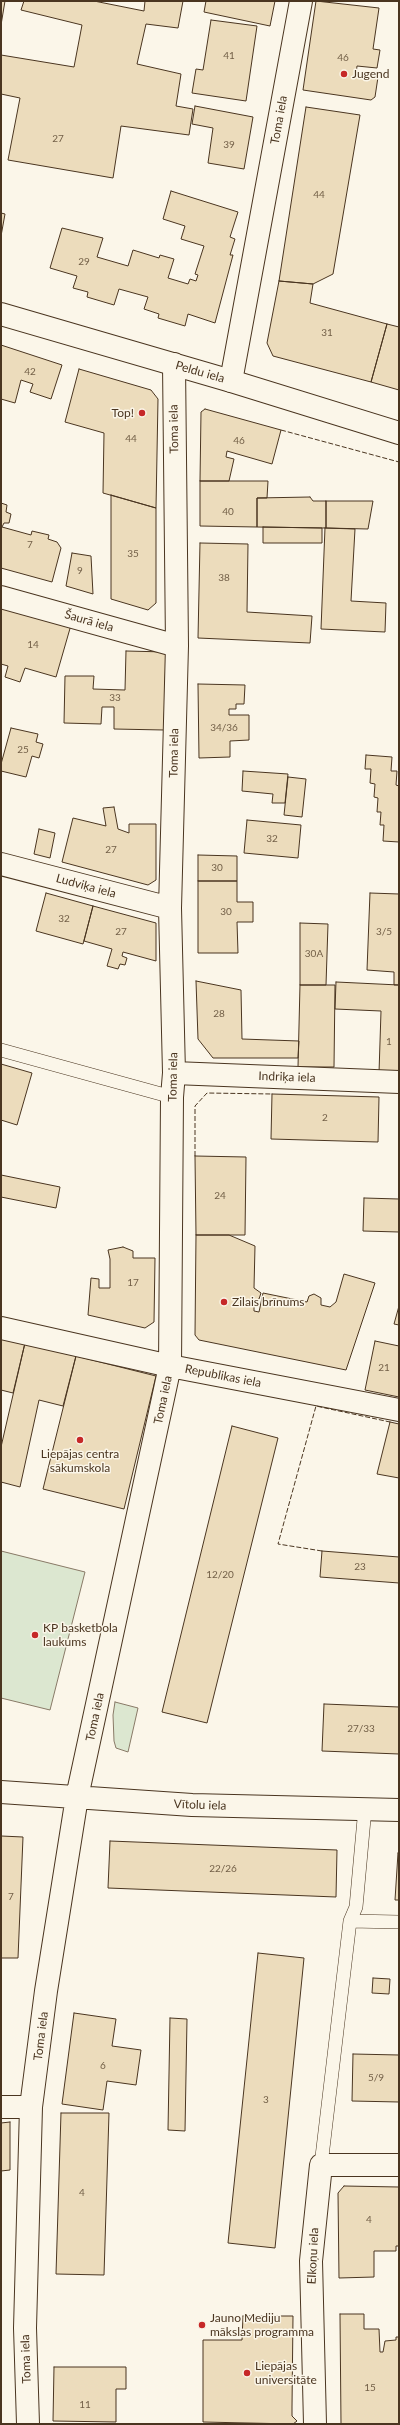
<!DOCTYPE html>
<html>
<head>
<meta charset="utf-8">
<style>
	body { margin:0 }
	#map { position:relative; width:400px; height:2425px; overflow:hidden; background:#fbf6e9; font-family:Lato,sans-serif }
	canvas { display:block }
	.frame { position:absolute; inset:0; border:2px solid #4a3520; pointer-events:none }
</style>
</head>
<body>
<div id="map">
<canvas width="400" height="2425"></canvas>
<div class="frame"></div>
</div>
<script>
const ctx = document.querySelector('canvas').getContext('2d');
ctx.lineJoin = 'round';
function fillPath(path, color) {
  ctx.fillStyle = color;
  ctx.fill(path, 'evenodd');
}
function poly(rows) {
  const path = new Path2D();
  for (const r of rows) {
    path.moveTo(r[0], r[1]);
    for (let i = 2; i < r.length; i += 2) path.lineTo(r[i], r[i + 1]);
  }
  return path;
}
function trace(path, color, width, dash) {
  ctx.strokeStyle = color;
  ctx.lineWidth = width;
  ctx.lineCap = dash ? 'butt' : 'round';
  ctx.setLineDash(dash || []);
  ctx.stroke(path);
}
function label(font, color, halo, rows, align = 'center') {
  ctx.font = font + ' Lato,sans-serif';
  ctx.lineWidth = 3;
  ctx.setLineDash([]);
  ctx.textBaseline = 'middle';
  ctx.strokeStyle = halo;
  ctx.fillStyle = color;
  for (const [text, x, y, turn = 0] of rows) {
    ctx.save();
    ctx.translate(x, y);
    ctx.rotate((+turn || 0) * Math.PI / 180);
    ctx.textAlign = isNaN(turn) ? turn : align;
    if (halo) ctx.strokeText(text, 0, 0);
    ctx.fillText(text, 0, 0);
    ctx.restore();
  }
}
const green = poly([
	[1,1551,85,1572,50,1710,1,1698,1,1551],
	[115,1702,138,1708,128,1752,116,1748,114,1741,113,1715,115,1702]
]);
fillPath(green, '#dce7d0');
trace(green, '#887966', 1);
const building = poly([
	[1,1,5,1,1,25,1,1],
	[24,1,94,1,144,11,145,1,183,1,178,28,146,24,137,64,181,74,176,106,193,109,189,135,121,126,113,178,8,160,20,98,1,94,1,55,74,67,82,25,21,10,24,1],
	[206,1,275,1,270,26,204,12,206,1],
	[316,1,379,8,373,49,380,50,377,68,357,66,356,74,378,77,375,97,371,100,303,90,316,1],
	[211,20,257,26,246,101,192,93,196,69,203,70,211,20],
	[195,106,253,117,244,169,208,163,213,128,192,124,195,106],
	[306,107,360,115,333,274,313,284,279,281,306,107],
	[171,191,238,212,230,237,235,239,230,255,233,255,215,323,188,314,185,326,158,318,159,314,144,309,148,297,119,289,114,305,87,297,88,292,73,288,77,276,50,268,62,228,103,238,97,257,128,266,133,250,159,258,160,255,174,259,168,278,188,284,190,279,196,281,198,275,195,274,204,246,181,239,185,226,163,219,171,191],
	[1,213,5,214,1,236,1,213],
	[279,281,313,284,310,303,387,324,371,382,273,356,267,343,279,281],
	[387,324,399,327,399,390,371,382,387,324],
	[1,345,62,365,51,399,30,392,33,384,21,380,15,403,1,399,1,345],
	[79,369,151,390,158,399,156,508,103,493,104,433,65,422,79,369],
	[205,409,281,430,272,464,227,451,226,457,234,459,229,481,200,481,201,412,205,409],
	[200,481,268,481,267,498,257,498,257,527,200,526,200,481],
	[111,495,156,508,156,603,148,610,111,599,111,495],
	[310,497,313,501,326,501,326,528,257,527,257,498,310,497],
	[326,501,373,501,368,529,326,528,326,501],
	[1,503,7,505,6,512,11,514,9,523,4,523,2,527,31,535,32,531,49,535,48,539,57,542,61,548,52,582,1,568,1,503],
	[263,527,322,528,322,543,263,543,263,527],
	[325,528,355,529,351,601,386,603,385,632,321,629,325,528],
	[200,543,248,544,247,612,312,616,310,643,198,638,200,543],
	[72,553,91,556,93,594,66,586,72,553],
	[1,604,71,625,56,677,25,668,20,682,5,677,8,666,1,664,1,604],
	[126,651,166,652,164,730,114,729,114,707,102,707,101,724,64,723,65,676,94,676,93,689,125,690,126,651],
	[198,684,245,685,244,704,236,704,236,709,229,709,229,715,249,715,249,740,230,741,230,757,199,758,198,684],
	[11,728,38,734,36,742,43,744,39,758,32,756,26,777,1,771,1,764,11,728],
	[366,755,392,757,391,771,397,771,396,785,399,786,399,842,383,841,384,825,380,825,381,812,377,812,378,798,374,797,375,784,370,783,371,769,365,769,366,755],
	[243,771,288,774,285,803,272,803,273,794,242,791,243,771],
	[288,777,306,779,302,817,284,815,288,777],
	[114,807,118,829,129,833,129,824,156,824,156,880,148,885,62,862,73,818,106,826,103,808,114,807],
	[247,820,301,825,298,858,244,853,247,820],
	[39,829,55,833,50,858,34,854,39,829],
	[198,855,237,856,237,881,198,881,198,855],
	[198,881,237,881,237,902,253,902,253,922,237,922,238,953,198,953,198,881],
	[46,893,93,906,83,944,36,931,46,893],
	[370,893,399,894,399,985,394,985,394,972,367,970,370,893],
	[93,906,156,923,156,961,123,952,122,956,127,958,125,965,120,964,118,969,107,966,112,949,84,941,93,906],
	[300,923,328,924,326,985,300,985,300,923],
	[196,981,241,990,242,1039,299,1041,298,1058,213,1058,198,1039,196,981],
	[336,982,399,985,399,1073,379,1073,381,1011,335,1009,336,982],
	[300,985,335,985,334,1067,298,1067,300,985],
	[1,1064,32,1073,17,1125,1,1120,1,1064],
	[272,1094,379,1097,378,1142,271,1139,272,1094],
	[195,1156,246,1157,245,1235,196,1235,195,1156],
	[1,1175,60,1187,56,1208,1,1197,1,1175],
	[364,1198,399,1199,399,1232,363,1231,364,1198],
	[196,1235,229,1235,255,1246,254,1288,261,1293,259,1299,254,1302,254,1311,259,1312,263,1293,307,1302,309,1296,314,1294,321,1298,321,1305,330,1307,336,1302,344,1274,375,1283,346,1370,199,1340,195,1335,196,1235],
	[123,1247,133,1251,133,1258,155,1258,154,1322,145,1328,88,1315,91,1278,99,1279,99,1288,110,1288,110,1259,108,1250,123,1247],
	[399,1306,399,1325,394,1324,399,1306],
	[1,1338,25,1343,13,1393,1,1390,1,1338],
	[375,1341,399,1346,399,1397,365,1390,375,1341],
	[25,1343,76,1356,63,1406,39,1400,20,1487,1,1482,1,1447,25,1343],
	[76,1356,156,1376,124,1509,43,1489,76,1356],
	[390,1422,399,1424,399,1478,377,1474,390,1422],
	[232,1426,278,1438,207,1723,162,1712,232,1426],
	[322,1551,399,1557,399,1583,320,1577,322,1551],
	[324,1704,399,1707,399,1754,322,1751,324,1704],
	[1,1836,23,1837,18,1958,1,1958,1,1836],
	[110,1841,337,1850,336,1897,108,1888,110,1841],
	[398,1853,399,1853,399,1900,395,1900,398,1853],
	[258,1953,304,1958,275,2248,228,2243,258,1953],
	[373,1978,390,1979,389,1994,372,1993,373,1978],
	[74,2013,116,2019,112,2046,141,2050,136,2085,107,2081,103,2110,62,2104,74,2013],
	[170,2018,187,2019,185,2131,168,2130,170,2018],
	[353,2054,399,2055,399,2102,352,2101,353,2054],
	[61,2113,109,2113,104,2275,56,2274,61,2113],
	[10,2122,10,2170,1,2171,1,2123,10,2122],
	[344,2186,399,2187,399,2246,396,2246,396,2251,374,2251,374,2277,339,2278,338,2193,344,2186],
	[340,2314,364,2314,364,2329,379,2329,380,2352,383,2352,385,2341,396,2340,396,2337,399,2337,399,2424,341,2424,340,2314],
	[243,2316,293,2316,292,2407,292,2416,297,2421,293,2424,203,2422,203,2340,242,2340,243,2316],
	[54,2367,126,2367,126,2389,116,2389,116,2422,53,2421,54,2367]
]);
fillPath(building, '#ecdcbc');
trace(building, '#4a3520', 1);
const service = poly([
	[1,1050,172,1097],
	[350,1921,399,1922],
	[321,2165,350,1921,356,1907,365,1808]
]);
const minor = poly([
	[231,381,301,1],
	[1,597,177,646],
	[1,864,170,908],
	[174,1073,399,1082],
	[1,1328,170,1366,399,1410],
	[1,1792,192,1805,399,1810],
	[1,2107,31,2107],
	[28,2424,25,2328,31,2107,46,1991,77,1797,170,1366,172,1097,174,1073,170,908,177,646,174,364],
	[315,2424,311,2261,321,2165,399,2165]
]);
const tertiary = poly([
	[1,314,231,381,399,433]
]);
trace(service, '#4a3520', 14);
trace(minor, '#4a3520', 24);
trace(tertiary, '#4a3520', 24);
trace(service, '#fbf6e9', 13);
trace(minor, '#fbf6e9', 22);
trace(tertiary, '#fbf6e9', 22);
trace(poly([
	[281,430,399,462],
	[195,1156,195,1106,207,1093,272,1094],
	[322,1551,278,1544,316,1406,390,1422]
]), '#4a3520', 1, [5, 2]);
for (const [x, y, r, color] of [
	[344,74,4,"#c62828"],
	[142,413,4,"#c62828"],
	[224,1302,4,"#c62828"],
	[80,1440,4,"#c62828"],
	[35,1635,4,"#c62828"],
	[202,2325,4,"#c62828"],
	[247,2373,4,"#c62828"]
]) {
  const dot = new Path2D();
  dot.arc(x, y, r, 0, 2 * Math.PI);
  ctx.fillStyle = color;
  ctx.fill(dot);
  trace(dot, '#fbf6e9', 1.5);
}
label('10px', '#725f47', null, [
	["41",229,56],
	["46",343,58],
	["27",58,139],
	["39",229,145],
	["44",319,195],
	["29",84,262],
	["31",327,333],
	["42",30,372],
	["44",131,439],
	["46",239,441],
	["40",228,512],
	["7",30,545],
	["35",133,554],
	["9",80,571],
	["38",224,578],
	["14",33,645],
	["33",115,698],
	["34/36",224,728],
	["25",23,750],
	["32",272,839],
	["27",111,850],
	["30",217,868],
	["30",226,912],
	["32",64,919],
	["27",121,932],
	["3/5",384,932],
	["30A",314,954],
	["28",219,1014],
	["1",389,1042],
	["2",325,1118],
	["24",220,1196],
	["17",133,1283],
	["21",384,1368],
	["23",360,1567],
	["12/20",220,1575],
	["27/33",361,1729],
	["22/26",223,1869],
	["7",11,1897],
	["6",103,2066],
	["5/9",376,2078],
	["3",266,2100],
	["4",82,2193],
	["4",369,2220],
	["15",370,2388],
	["11",85,2405]
]);
label('12px', '#4a3520', '#fbf6e9', [
	["Jugend",352,74],
	["Top!",134,413,"right"],
	["Zilais brīnums",232,1302],
	["Liepājas centra",80,1454,"center"],
	["sākumskola",80,1468,"center"],
	["KP basketbola",43,1628],
	["laukums",43,1642],
	["Jauno Mediju",210,2318],
	["mākslas programma",210,2332],
	["Liepājas",255,2366],
	["universitāte",255,2380]
], 'left');
label('12px', '#4a3520', '#fbf6e9', [
	["Toma iela",279,120,-80],
	["Peldu iela",200,372,16],
	["Toma iela",174,429,-91],
	["Šaurā iela",89,621,16],
	["Toma iela",174,753,-89],
	["Ludviķa iela",86,886,15],
	["Toma iela",173,1077,-89],
	["Indriķa iela",287,1077,2],
	["Republikas iela",223,1376,11],
	["Toma iela",163,1400,-78],
	["Toma iela",95,1717,-78],
	["Vītolu iela",200,1805,2],
	["Toma iela",41,2036,-83],
	["Elkoņu iela",313,2256,-87],
	["Toma iela",26,2359,-92]
]);
</script>
</body>
</html>
